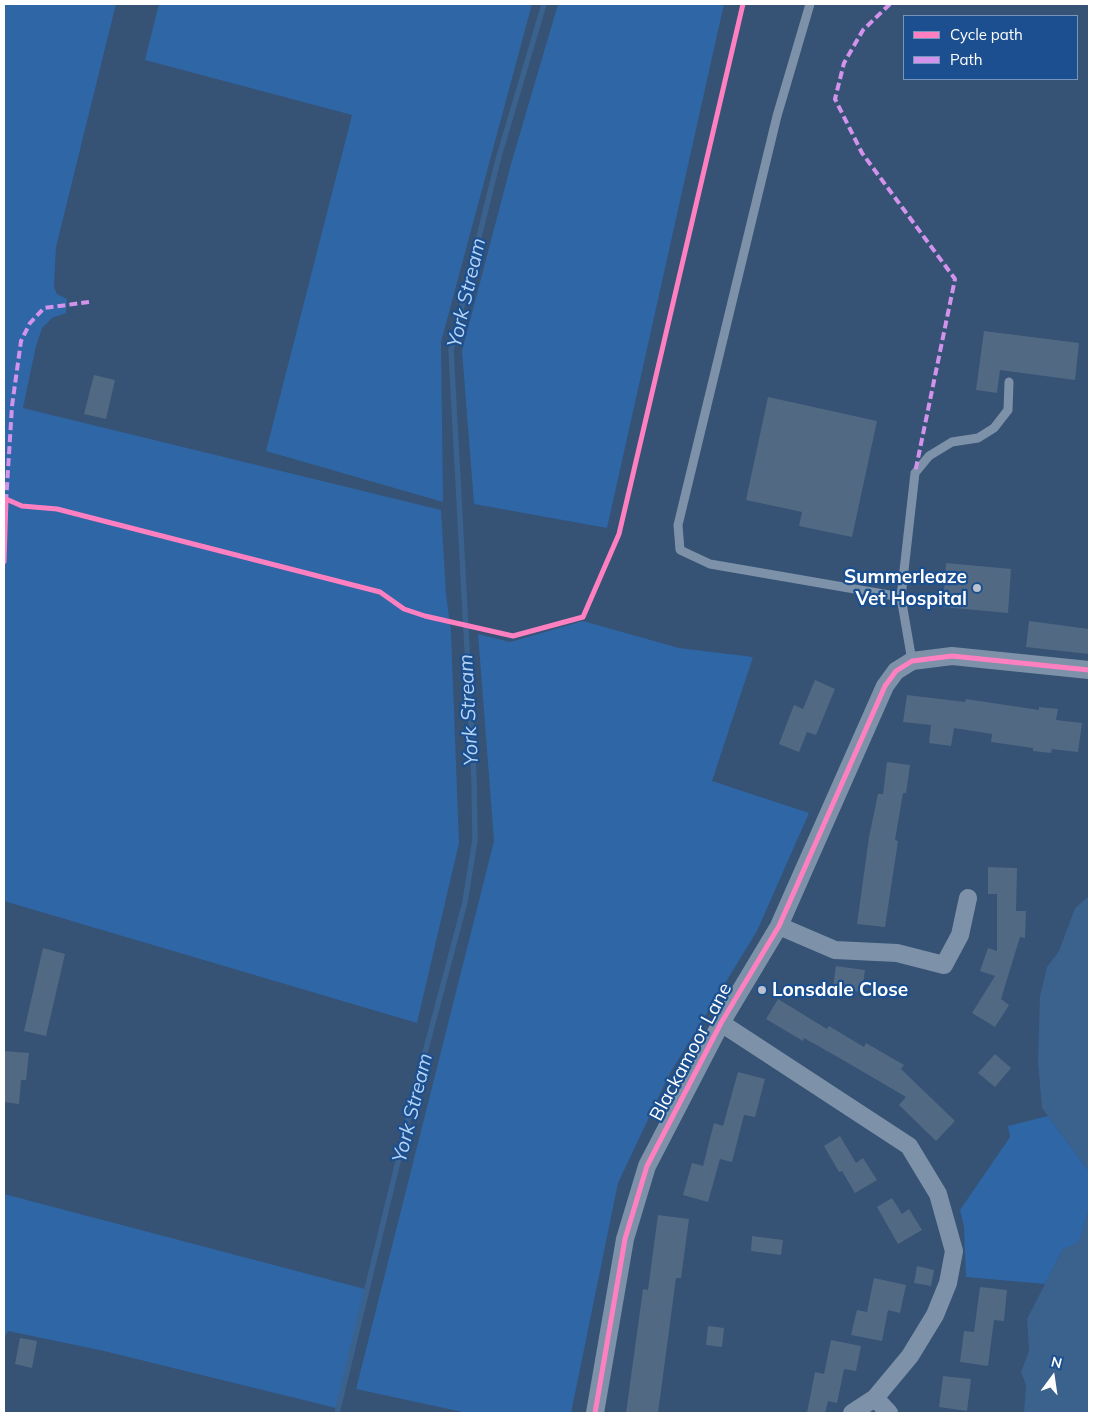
<!DOCTYPE html>
<html>
<head>
<meta charset="utf-8">
<style>
	body { margin:0 }
	#map { position:relative; width:1093px; height:1417px; overflow:hidden; background:#365274; font-family:Mulish,sans-serif }
	canvas { display:block }
	.frame { position:absolute; inset:0; border:5px solid #fff; pointer-events:none }
	.legend { position:absolute; left:903px; top:15px; width:175px; height:65px; box-sizing:border-box; background:#1b4f8f; border:1px solid #7695bc; margin:0; padding:6px 9px; list-style:none; font-size:15px; color:#fff }
	.legend li { display:flex; align-items:center; gap:10px; height:25px }
	.legend b { width:25px; border:1px solid #7695bc }
	.north { position:absolute; left:1028px; top:1352px; width:50px; height:50px; -webkit-text-stroke:4px #1b4f8f; paint-order:stroke; rotate:14deg; font-size:14px; font-weight:700; line-height:20px; text-align:center; color:#fff }
	.north::after { content:''; display:block; margin:auto; width:18px; height:22px; background:#fff; clip-path:polygon(50% 0,100% 100%,50% 72%,0 100%) }
</style>
</head>
<body>
<div id="map">
<canvas width="1093" height="1417"></canvas>
<div class="frame"></div>
<ul class="legend">
<li><b style="height:6px;background:#ff80c0"></b>Cycle path</li>
<li><b style="height:6px;background:#d193ec"></b>Path</li>
</ul>
<div class="north">N</div>
</div>
<script>
const ctx = document.querySelector('canvas').getContext('2d');
ctx.lineJoin = 'round';
function fillPath(path, color) {
  ctx.fillStyle = color;
  ctx.fill(path, 'evenodd');
}
function poly(rows) {
  const path = new Path2D();
  for (const r of rows) {
    path.moveTo(r[0], r[1]);
    for (let i = 2; i < r.length; i += 2) path.lineTo(r[i], r[i + 1]);
  }
  return path;
}
function trace(path, color, width, dash) {
  ctx.strokeStyle = color;
  ctx.lineWidth = width;
  ctx.lineCap = dash ? 'butt' : 'round';
  ctx.setLineDash(dash || []);
  ctx.stroke(path);
}
function label(font, color, halo, rows, align = 'center') {
  ctx.font = font + ' Mulish,sans-serif';
  ctx.lineWidth = 4.5;
  ctx.setLineDash([]);
  ctx.textBaseline = 'middle';
  ctx.strokeStyle = halo;
  ctx.fillStyle = color;
  for (const [text, x, y, turn = 0] of rows) {
    ctx.save();
    ctx.translate(x, y);
    ctx.rotate((+turn || 0) * Math.PI / 180);
    ctx.textAlign = isNaN(turn) ? turn : align;
    if (halo) ctx.strokeText(text, 0, 0);
    ctx.fillText(text, 0, 0);
    ctx.restore();
  }
}
fillPath(poly([
	[4,4,116,4,56,247,54,287,57,294,67,299,66,313,52,318,42,328,36,346,23,408,441,510,446,594,451,632,459,843,417,1023,4,901],
	[159,4,532,4,441,342,443,502,266,451,352,115,145,60],
	[558,4,724,4,607,528,474,504,462,351,511,164],
	[583,621,679,648,753,657,712,781,809,813,757,931,670,1073,618,1183,571,1413,467,1413,356,1389,494,841,478,634,510,642],
	[1048,1116,1089,1171,1089,1208,1079,1243,1063,1249,1045,1284,966,1277,964,1227,960,1210,1010,1137,1008,1126],
	[4,1194,365,1289,336,1408,104,1351,8,1331,4,1338]
]), '#2f66a5');
fillPath(poly([
	[1089,896,1089,1171,1042,1108,1038,1062,1040,996,1047,967,1059,951,1075,908],
	[1089,1208,1089,1413,1024,1413,1026,1385,1021,1372,1029,1351,1027,1319,1063,1249,1079,1242]
]), '#3b618d');
trace(poly([
	[337,1413,417,1083,465,902,475,840,474,779,451,350,498,160,544,4]
]), '#3b618d', 5.5);
fillPath(poly([
	[984,331,1079,343,1075,380,1000,370,997,393,976,390],
	[94,375,115,380,106,419,84,414],
	[768,397,877,421,852,537,799,526,802,512,746,500],
	[946,563,1011,569,1008,613,943,607],
	[1029,621,1089,629,1089,654,1026,647],
	[815,680,835,689,816,735,807,732,799,752,779,744,794,705,803,709],
	[907,695,965,702,966,699,1039,710,1039,707,1058,709,1056,720,1082,723,1078,752,1052,749,1051,753,1033,751,1033,748,991,742,992,734,954,728,951,746,929,743,931,725,903,722],
	[887,762,910,765,906,793,903,793,895,840,898,841,885,927,857,924,869,837,878,794,883,794],
	[988,867,1017,868,1016,911,1026,911,1025,938,1020,937,1001,999,1009,1005,995,1027,972,1013,995,976,980,971,988,948,997,951,997,894,988,894],
	[43,948,65,954,46,1036,24,1031],
	[836,966,865,970,862,992,833,988],
	[778,999,827,1029,829,1026,864,1047,866,1043,904,1065,901,1069,955,1121,936,1141,899,1105,906,1097,843,1060,804,1038,803,1041,766,1019],
	[4,1051,29,1053,26,1080,21,1080,19,1104,4,1102],
	[995,1054,1011,1068,995,1087,978,1073],
	[738,1072,765,1079,755,1117,744,1115,732,1162,720,1159,708,1202,683,1195,692,1163,703,1166,714,1123,723,1126],
	[840,1136,856,1163,863,1158,877,1180,855,1193,842,1171,839,1172,824,1146],
	[892,1198,902,1214,909,1209,922,1230,898,1244,877,1207],
	[658,1215,689,1219,681,1278,676,1278,658,1413,626,1413,643,1289,648,1290],
	[752,1236,783,1240,781,1255,751,1251],
	[917,1266,934,1270,931,1286,914,1283],
	[874,1278,906,1285,900,1313,888,1310,882,1341,851,1335,857,1310,867,1312],
	[980,1287,1007,1290,1004,1321,994,1320,988,1366,960,1362,964,1331,974,1332],
	[708,1326,724,1328,722,1347,706,1345],
	[20,1338,37,1341,32,1368,15,1364],
	[831,1340,861,1346,856,1371,844,1369,837,1403,828,1401,825,1413,807,1413,815,1372,824,1374],
	[943,1376,971,1379,967,1411,939,1407]
]), '#526984');
trace(poly([
	[810,4,777,116,678,525,680,550,710,564,901,597,912,661],
	[901,597,915,473,929,456,952,442,978,438,994,428,1008,410,1009,382]
]), '#7d92a8', 9);
trace(poly([
	[779,926,835,950,897,953,944,965,960,935,968,898],
	[721,1023,909,1146,938,1194,954,1251,948,1283,935,1315,910,1356,875,1398,889,1413],
	[595,1413,625,1239,647,1166,721,1023,779,926,885,686,896,671,912,661,952,656,1089,670],
	[852,1413,875,1398]
]), '#7d92a8', 18);
trace(poly([
	[890,4,863,30,844,63,835,99,862,153,955,279,915,473],
	[6,502,12,406,21,341,30,323,44,308,89,302]
]), '#d193ec', 4, [8, 4]);
trace(poly([
	[4,562,6,499,22,506,57,509,380,592,404,609,425,616,513,636,583,617,619,534,743,4],
	[595,1413,625,1239,647,1166,721,1023,779,926,885,686,896,671,912,661,952,656,1089,670]
]), '#ff80c0', 5);
for (const [x, y, r, color] of [
	[977,588,5,"#b9c2ce"],
	[762,990,5,"#b9c2ce"]
]) {
  const dot = new Path2D();
  dot.arc(x, y, r, 0, 2 * Math.PI);
  ctx.fillStyle = color;
  ctx.fill(dot);
  trace(dot, '#1b4f8f', 2);
}
label('bold 19px', '#fff', '#1b4f8f', [
	["Summerleaze",967,577],
	["Vet Hospital",967,599],
	["Lonsdale Close",772,990,"left"]
], 'right');
label('19px', '#fff', '#1b4f8f', [
	["Blackamoor Lane",691,1052,-62]
]);
label('italic 20px', '#b5d3f5', '#1b4f8f', [
	["York Stream",467,293,-77],
	["York Stream",469,710,-93],
	["York Stream",413,1108,-76]
]);
</script>
</body>
</html>
